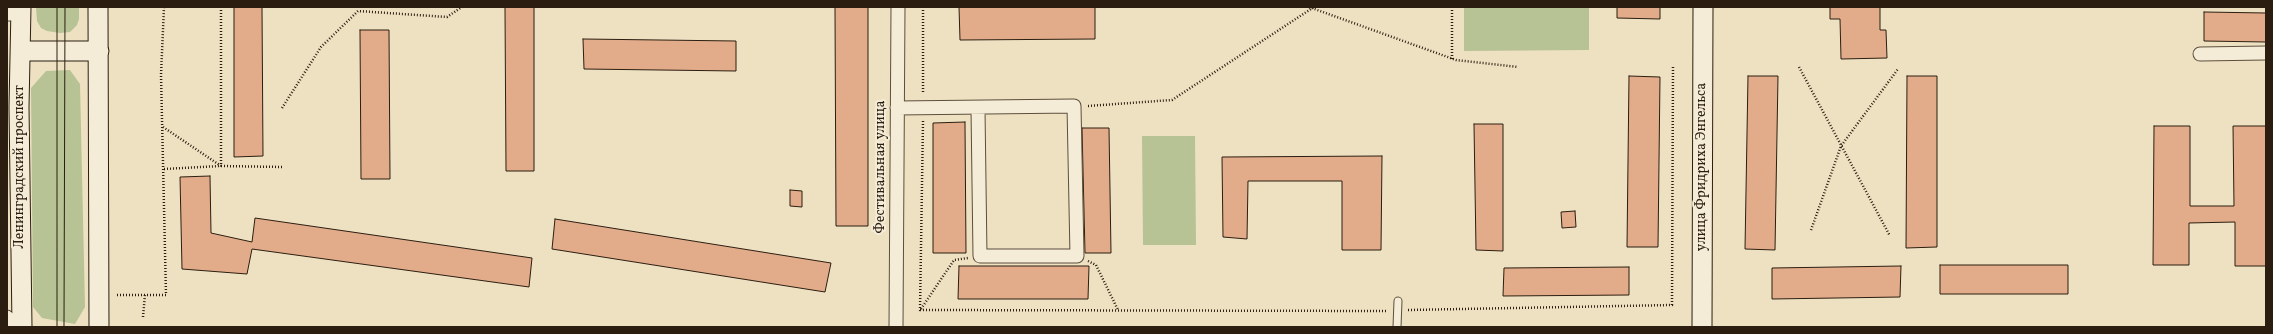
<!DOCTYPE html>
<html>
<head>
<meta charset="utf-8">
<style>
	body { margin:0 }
	#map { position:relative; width:2273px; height:334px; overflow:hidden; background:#eee1c2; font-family:Vollkorn,serif }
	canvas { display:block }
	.frame { position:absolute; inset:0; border:8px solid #2b1e10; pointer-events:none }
</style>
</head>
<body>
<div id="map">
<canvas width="2273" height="334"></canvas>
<div class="frame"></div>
</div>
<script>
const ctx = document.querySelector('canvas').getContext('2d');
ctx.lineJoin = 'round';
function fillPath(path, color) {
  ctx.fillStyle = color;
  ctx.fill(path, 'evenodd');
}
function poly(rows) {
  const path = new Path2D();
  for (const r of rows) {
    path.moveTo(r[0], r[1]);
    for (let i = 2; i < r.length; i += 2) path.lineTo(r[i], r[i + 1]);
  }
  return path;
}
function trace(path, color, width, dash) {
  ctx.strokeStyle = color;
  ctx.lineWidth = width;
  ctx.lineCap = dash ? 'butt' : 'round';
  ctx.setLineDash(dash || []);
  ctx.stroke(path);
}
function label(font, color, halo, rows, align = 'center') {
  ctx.font = font + ' Vollkorn,serif';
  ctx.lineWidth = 4;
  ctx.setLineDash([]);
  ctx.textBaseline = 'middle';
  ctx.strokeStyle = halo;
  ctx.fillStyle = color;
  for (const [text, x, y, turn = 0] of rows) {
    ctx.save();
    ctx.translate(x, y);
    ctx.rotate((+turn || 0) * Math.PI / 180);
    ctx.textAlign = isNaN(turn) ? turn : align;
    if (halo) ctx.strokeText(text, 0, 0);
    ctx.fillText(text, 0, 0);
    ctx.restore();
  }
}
fillPath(poly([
	[36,7,79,7,79,19,77,25,70,32,60,33,47,31,41,28,37,21],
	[1464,7,1589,7,1589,50,1464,51],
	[70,70,80,84,85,307,75,324,42,318,33,307,31,88,46,71],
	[1142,136,1195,136,1196,245,1143,245]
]), '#b7c394');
const building = poly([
	[234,7,262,7,263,156,234,157,234,7],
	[505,7,534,7,534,171,506,171,505,7],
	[835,7,868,7,868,226,836,226,835,7],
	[959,7,1095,7,1095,39,960,40,959,7],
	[1617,7,1660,7,1660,19,1617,18,1617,7],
	[1830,7,1880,7,1880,30,1886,30,1887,58,1841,59,1840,19,1830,19,1830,7],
	[2204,12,2266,13,2266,42,2204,41,2204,12],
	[360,30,389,30,390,179,361,179,360,30],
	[583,39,736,41,736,71,584,69,583,39],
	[1629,76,1660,77,1658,247,1627,247,1629,76],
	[1748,76,1778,76,1775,250,1745,249,1748,76],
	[1907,76,1937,76,1937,247,1906,248,1907,76],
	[965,122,966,253,933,253,933,123,965,122],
	[1474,124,1503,124,1503,251,1476,250,1474,124],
	[2154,126,2190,126,2190,206,2234,206,2233,126,2266,126,2266,266,2235,266,2235,222,2189,223,2189,265,2153,265,2154,126],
	[1082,128,1109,128,1111,253,1085,253,1082,128],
	[1382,156,1381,250,1342,250,1342,181,1248,181,1247,239,1223,237,1222,157,1382,156],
	[210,176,211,233,252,242,255,218,532,258,529,287,252,249,247,274,182,269,180,177,210,176],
	[790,190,802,191,802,207,790,206,790,190],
	[1575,211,1576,227,1562,228,1561,212,1575,211],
	[555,219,831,263,825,292,552,249,555,219],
	[1940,265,2068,265,2068,294,1940,294,1940,265],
	[959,266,1089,266,1088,299,958,299,959,266],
	[1901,266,1900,297,1772,299,1772,268,1901,266],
	[1629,267,1629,295,1503,296,1504,268,1629,267]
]);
fillPath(building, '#e2ab8a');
trace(building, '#2b1e10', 1);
const lane = poly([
	[1397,327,1398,301]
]);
const street = poly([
	[7,14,21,14],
	[2200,54,2266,53],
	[897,108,1074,106,1077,256,980,256,978,109],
	[7,317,18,327],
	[896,327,898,7]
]);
const secondary = poly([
	[21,7,19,107,22,327],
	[98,7,99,327],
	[20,51,99,51],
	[1702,327,1703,7]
]);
trace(lane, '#5c4f3c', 9);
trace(street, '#5c4f3c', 15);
trace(secondary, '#2b1e10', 21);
trace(poly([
	[221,7,221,166,283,167],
	[923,7,923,94],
	[1309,7,1456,60,1518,67],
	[1452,7,1452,59],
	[1799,67,1890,236],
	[1088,106,1172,100,1314,7],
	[282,108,321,47,358,11,447,17,462,7],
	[923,121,920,310,1387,311],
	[163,127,221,166],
	[164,169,220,166],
	[1811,230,1841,146,1898,69],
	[1088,261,1096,265,1118,310],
	[117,295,166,295,161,75,164,7],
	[921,309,954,260,968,258],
	[1408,310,1672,305,1673,65],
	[143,317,145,294]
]), '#2b1e10', 2.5, [1, 2]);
trace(lane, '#f4ecd7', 7);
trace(street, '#f4ecd7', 13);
trace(secondary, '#f4ecd7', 19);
trace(poly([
	[57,327,57,7],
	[64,327,65,7]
]), '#2b1e10', 1);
label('14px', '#2b1e10', '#f4ecd7', [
	["Ленинградский проспект",20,167,-90],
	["Фестивальная улица",881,167,-90],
	["улица Фридриха Энгельса",1702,167,-90]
]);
</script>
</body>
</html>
